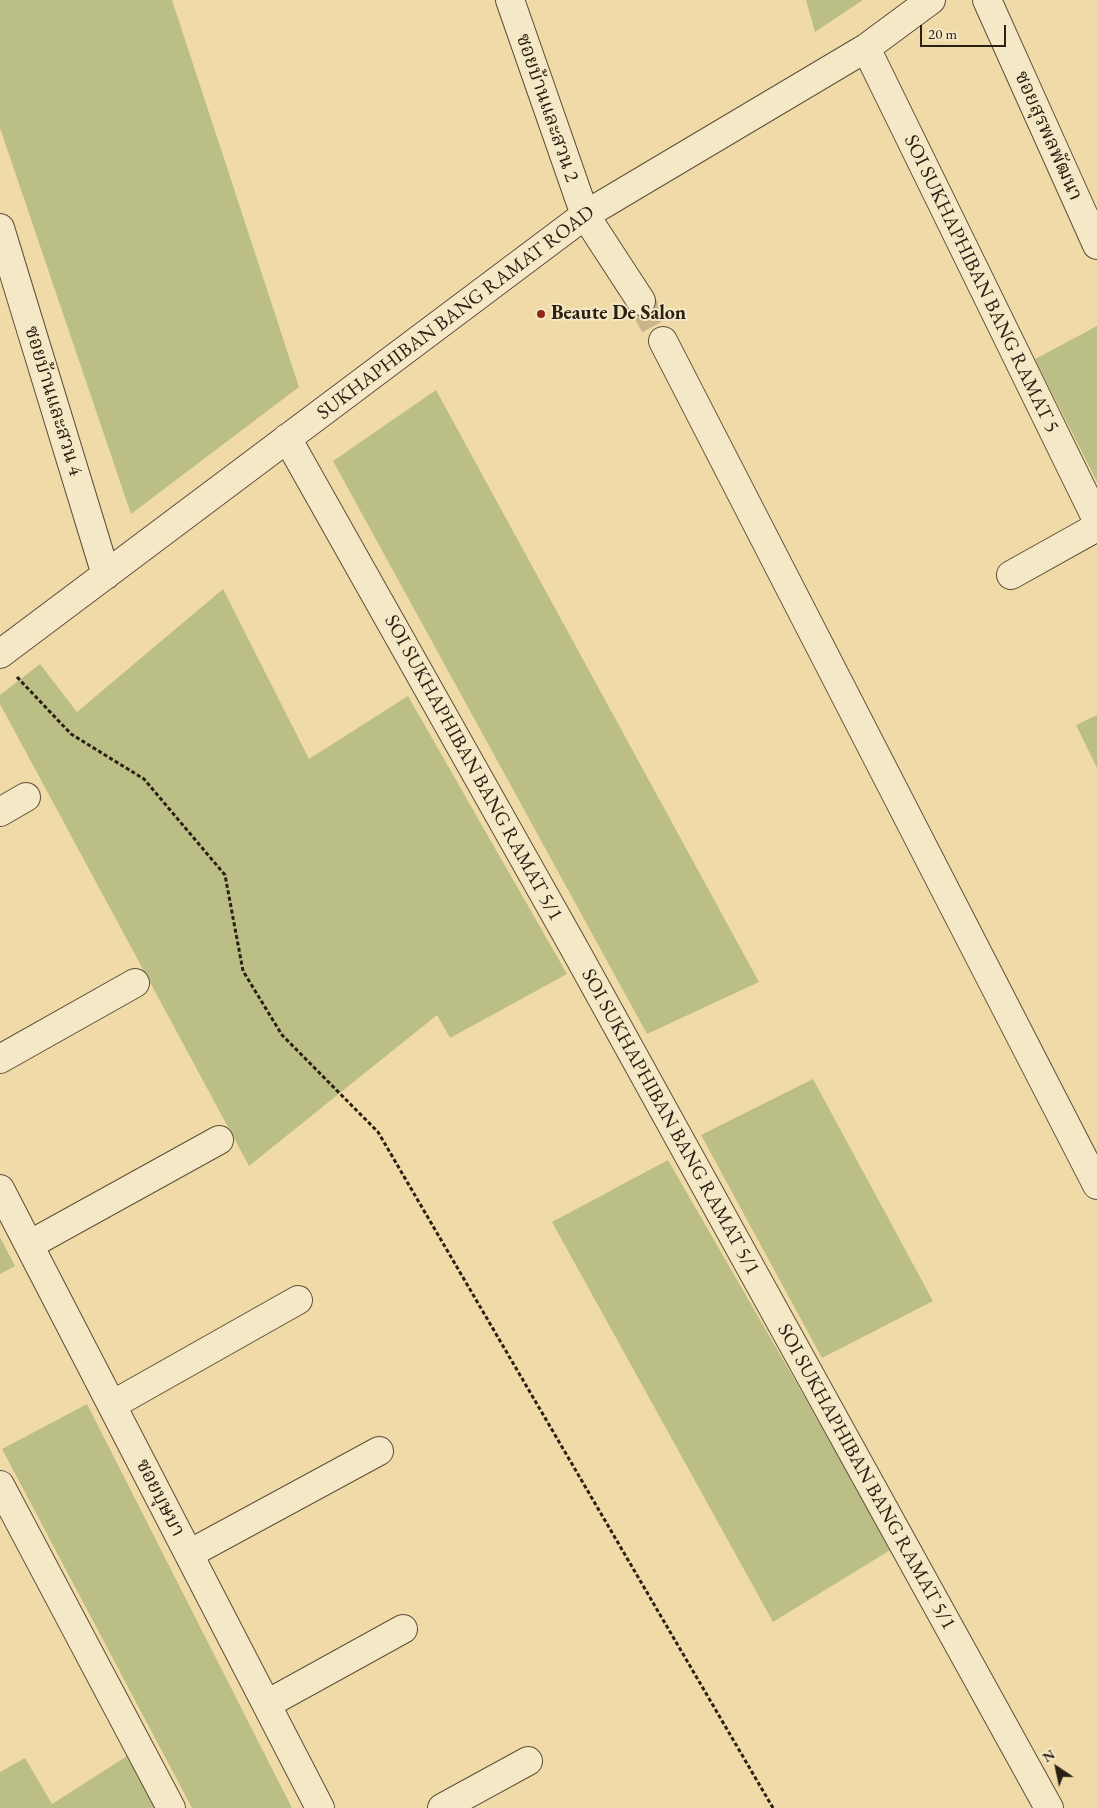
<!DOCTYPE html>
<html>
<head>
<meta charset="utf-8">
<style>
	body { margin:0 }
	#map { position:relative; width:1097px; height:1808px; overflow:hidden; background:#f0dba8; font-family:"EB Garamond",serif }
	canvas { display:block }
	.north { position:absolute; left:1032px; top:1743px; width:50px; height:50px; -webkit-text-stroke:4px #f5e8c6; paint-order:stroke; rotate:326deg; font-size:14px; font-weight:700; line-height:20px; text-align:center; color:#2a2013 }
	.north::after { content:''; display:block; margin:auto; width:18px; height:22px; background:#2a2013; clip-path:polygon(50% 0,100% 100%,50% 72%,0 100%) }
	.scale { position:absolute; left:920px; top:25px; width:86px; height:22px; box-sizing:border-box; border:2px solid #2a2013; border-top:0; padding-left:6px; font-size:15px; line-height:18px; white-space:nowrap; color:#2a2013; -webkit-text-stroke:4px #f5e8c6; paint-order:stroke }
</style>
</head>
<body>
<div id="map">
<canvas width="1097" height="1808"></canvas>
<div class="north">N</div>
<div class="scale">20 m</div>
</div>
<script>
const ctx = document.querySelector('canvas').getContext('2d');
ctx.lineJoin = 'round';
function fillPath(path, color) {
  ctx.fillStyle = color;
  ctx.fill(path, 'evenodd');
}
function poly(rows) {
  const path = new Path2D();
  for (const r of rows) {
    path.moveTo(r[0], r[1]);
    for (let i = 2; i < r.length; i += 2) path.lineTo(r[i], r[i + 1]);
  }
  return path;
}
function trace(path, color, width, dash) {
  ctx.strokeStyle = color;
  ctx.lineWidth = width;
  ctx.lineCap = dash ? 'butt' : 'round';
  ctx.setLineDash(dash || []);
  ctx.stroke(path);
}
function label(font, color, halo, rows, align = 'center') {
  ctx.font = font + ' "EB Garamond","Noto Serif Thai",serif';
  ctx.lineWidth = 4;
  ctx.setLineDash([]);
  ctx.textBaseline = 'middle';
  ctx.strokeStyle = halo;
  ctx.fillStyle = color;
  for (const [text, x, y, turn = 0] of rows) {
    ctx.save();
    ctx.translate(x, y);
    ctx.rotate((+turn || 0) * Math.PI / 180);
    ctx.textAlign = isNaN(turn) ? turn : align;
    if (halo) ctx.strokeText(text, 0, 0);
    ctx.fillText(text, 0, 0);
    ctx.restore();
  }
}
fillPath(poly([
	[0,0,172,0,299,387,131,514,0,128],
	[806,0,863,0,815,32],
	[1097,326,1097,482,1035,359],
	[436,390,759,982,647,1034,333,461],
	[223,589,309,759,408,696,567,974,450,1038,437,1015,249,1166,0,704,0,695,40,664,77,712],
	[1097,715,1097,768,1076,725],
	[813,1079,933,1301,822,1358,701,1135],
	[668,1160,892,1549,773,1622,552,1222],
	[0,1237,15,1266,0,1274],
	[87,1404,292,1808,192,1808,2,1449],
	[127,1756,155,1808,0,1808,0,1772,25,1758,52,1804]
]), '#bcbf85');
trace(poly([
	[641,301,663,341]
]), '#c8b68a', 28, [28, 14]);
const minor = poly([
	[510,0,585,215,641,301],
	[987,0,1097,245],
	[866,48,1097,520],
	[0,228,106,575],
	[663,341,1097,1185],
	[287,438,573,946,1049,1808],
	[1011,575,1097,527],
	[0,654,585,215,866,48,931,0],
	[0,812,26,797],
	[0,1059,135,983],
	[0,1189,320,1808],
	[29,1245,219,1140],
	[112,1405,298,1300],
	[0,1485,171,1808],
	[189,1554,379,1451],
	[267,1704,403,1629],
	[442,1808,528,1761]
]);
trace(minor, '#5c4f38', 30);
trace(poly([
	[17,677,71,734,144,779,225,875,243,971,282,1035,378,1132,773,1808]
]), '#2a2013', 3, [4, 2.5]);
trace(minor, '#f5e8c6', 28);
for (const [x, y, r, color] of [
	[541,314,5,"#8f2418"]
]) {
  const dot = new Path2D();
  dot.arc(x, y, r, 0, 2 * Math.PI);
  ctx.fillStyle = color;
  ctx.fill(dot);
  trace(dot, '#f5e8c6', 2);
}
label('20px', '#2a2013', '#f5e8c6', [
	["ซอยบ้านและสวน 2",547,108,71],
	["ซอยสุรพลพัฒนา",1048,136,66],
	["SOI SUKHAPHIBAN BANG RAMAT 5",981,284,64],
	["SUKHAPHIBAN BANG RAMAT ROAD",456,313,-37],
	["ซอยบ้านและสวน 4",53,401,73],
	["SOI SUKHAPHIBAN BANG RAMAT 5/1",473,768,61],
	["SOI SUKHAPHIBAN BANG RAMAT 5/1",670,1122,61],
	["SOI SUKHAPHIBAN BANG RAMAT 5/1",866,1477,61],
	["ซอยบุษบา",160,1498,63]
]);
label('bold 20px', '#2a2013', '#f5e8c6', [
	["Beaute De Salon",551,314]
], 'left');
</script>
</body>
</html>
